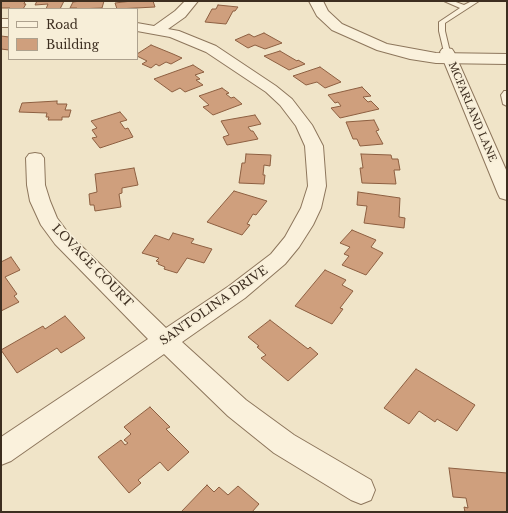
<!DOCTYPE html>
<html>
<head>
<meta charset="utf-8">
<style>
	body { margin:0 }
	#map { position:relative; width:508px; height:513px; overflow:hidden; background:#f0e4c8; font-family:"Libre Baskerville",serif }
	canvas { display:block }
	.frame { position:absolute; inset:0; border:2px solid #3d2e20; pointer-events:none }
	.legend { position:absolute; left:8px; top:8px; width:130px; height:52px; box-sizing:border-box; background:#f7eed8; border:1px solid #ada18e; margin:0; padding:5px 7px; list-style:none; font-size:12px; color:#3d2e20 }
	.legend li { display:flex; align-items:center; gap:8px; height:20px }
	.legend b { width:20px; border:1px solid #ada18e }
</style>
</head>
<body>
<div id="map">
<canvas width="508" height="513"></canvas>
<div class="frame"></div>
<ul class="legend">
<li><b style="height:5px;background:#faf1dc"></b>Road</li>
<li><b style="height:11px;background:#cf9f7d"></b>Building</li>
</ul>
</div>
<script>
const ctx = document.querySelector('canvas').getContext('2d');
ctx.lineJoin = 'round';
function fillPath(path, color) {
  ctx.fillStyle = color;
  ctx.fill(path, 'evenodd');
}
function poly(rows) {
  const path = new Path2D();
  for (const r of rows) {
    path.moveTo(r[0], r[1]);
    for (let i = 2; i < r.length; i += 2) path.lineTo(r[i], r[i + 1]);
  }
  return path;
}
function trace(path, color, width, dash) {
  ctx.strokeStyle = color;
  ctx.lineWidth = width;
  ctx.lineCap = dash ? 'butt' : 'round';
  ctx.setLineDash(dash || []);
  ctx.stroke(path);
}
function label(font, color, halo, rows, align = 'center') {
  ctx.font = font + ' "Libre Baskerville",serif';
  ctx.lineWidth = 3.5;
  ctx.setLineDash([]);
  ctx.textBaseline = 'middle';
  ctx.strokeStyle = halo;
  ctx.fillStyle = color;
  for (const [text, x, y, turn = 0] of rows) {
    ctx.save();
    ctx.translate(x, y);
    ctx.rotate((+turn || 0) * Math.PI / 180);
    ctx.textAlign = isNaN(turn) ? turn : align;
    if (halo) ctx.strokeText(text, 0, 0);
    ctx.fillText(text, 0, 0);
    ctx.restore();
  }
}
const building = poly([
	[1,1,25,1,24,4,26,4,23,9,8,10,10,8,1,8,1,1],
	[37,1,64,1,60,9,46,9,48,4,35,5,37,1],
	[81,1,104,1,102,8,77,9,77,8,70,8,73,2,81,1],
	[132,1,153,1,155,7,117,9,115,3,132,1],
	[218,5,238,7,235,11,233,11,226,24,205,22,212,9,216,9,218,5],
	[264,33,282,43,265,49,255,45,248,48,235,40,249,34,254,37,264,33],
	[1,36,9,37,9,50,1,49,1,36],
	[151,45,173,54,182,58,171,64,166,62,159,66,156,64,151,68,142,64,147,61,137,56,137,54,151,45],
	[280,51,297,61,298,60,305,64,289,70,264,56,280,51],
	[193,65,204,72,195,75,200,79,196,80,203,85,185,92,180,88,172,92,154,79,193,65],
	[320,67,341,82,325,88,317,82,306,85,293,76,320,67],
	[362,87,371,96,363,97,368,102,371,101,379,109,340,118,331,108,341,106,338,102,335,103,328,95,362,87],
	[222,88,229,93,226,94,231,98,234,97,242,104,213,115,203,107,209,105,199,96,222,88],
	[57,101,57,104,67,104,65,110,71,110,69,117,62,117,62,120,48,120,49,117,46,117,47,113,19,112,22,103,57,101],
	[120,112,127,120,120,122,125,129,128,128,133,137,100,148,92,138,97,137,92,130,97,128,91,121,120,112],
	[255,115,261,124,248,127,251,131,253,131,258,139,227,145,223,137,229,135,221,121,255,115],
	[374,120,379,130,376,131,383,144,360,146,357,139,353,139,346,122,374,120],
	[246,154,271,155,270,166,264,165,263,175,265,175,264,184,239,183,242,163,245,163,246,154],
	[361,154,391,155,392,159,398,159,400,170,394,170,396,184,362,183,360,168,363,168,361,154],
	[134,168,138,185,122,188,122,193,119,194,121,207,95,211,94,205,90,205,89,194,97,192,95,174,134,168],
	[234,191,267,201,256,215,253,214,247,224,250,225,242,235,207,222,234,191],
	[358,192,400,198,399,217,405,218,404,228,364,223,367,206,357,205,358,192],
	[352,230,376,240,371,247,383,253,366,275,342,265,349,256,344,254,350,247,340,243,352,230],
	[173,233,194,239,191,243,212,249,204,263,187,258,177,273,164,269,165,267,158,264,159,262,156,261,159,258,142,253,155,235,169,240,173,233],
	[11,257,20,270,5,277,17,294,14,296,19,302,1,311,1,262,11,257],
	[325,270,346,280,342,285,353,291,340,308,343,309,332,324,295,306,325,270],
	[65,316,85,338,61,353,57,348,17,373,1,350,43,326,45,329,65,316],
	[270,320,308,349,310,347,318,354,288,381,261,358,266,355,257,347,259,346,248,337,270,320],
	[416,369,475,405,457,431,437,419,435,422,419,411,409,424,384,408,416,369],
	[150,407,170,427,166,429,189,452,168,471,160,462,138,480,141,483,129,493,98,457,121,440,125,445,128,443,124,440,131,434,124,427,150,407],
	[449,468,507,473,507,512,465,512,464,507,468,508,466,498,453,497,449,468],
	[207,485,214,492,219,487,228,495,238,486,259,504,252,512,181,512,207,485]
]);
fillPath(building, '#cf9f7d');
trace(building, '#8d5f41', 1);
const service = poly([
	[444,1,453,1,464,5,472,1,479,1,445,23,445,31,450,52,447,54,444,52,439,31,439,22,460,8,444,1],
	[504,91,507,91,507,106,503,104,501,95,504,91]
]);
const minor = poly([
	[185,1,198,1,185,17,168,29,179,31,216,46,276,86,292,99,312,125,323,146,326,186,321,208,313,225,299,247,285,264,245,298,182,342,246,400,294,435,371,480,375,490,371,500,361,504,351,500,274,453,228,416,164,354,11,461,1,465,1,437,148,339,55,244,41,225,30,201,27,185,26,158,29,154,35,153,41,154,44,158,45,185,50,201,57,218,69,234,166,328,229,286,271,254,285,237,301,208,308,186,305,146,296,126,280,105,266,92,206,52,170,37,137,31,137,23,154,26,175,11,185,1],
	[1,19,9,19,9,27,1,27,1,19],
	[447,48,452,49,454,52,507,172,507,200,500,198,498,194,440,52,442,49,447,48]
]);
const tertiary = poly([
	[309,1,323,1,328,11,342,24,387,44,436,53,507,54,507,64,436,63,410,59,377,50,332,30,317,16,309,1]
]);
trace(service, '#8d765c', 2);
trace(minor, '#8d765c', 2);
trace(tertiary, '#8d765c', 2);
fillPath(service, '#faf1dc');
fillPath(minor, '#faf1dc');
fillPath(tertiary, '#faf1dc');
label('10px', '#3d2e20', '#f7eed8', [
	["MCFARLAND LANE",472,112,67]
]);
label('12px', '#3d2e20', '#f7eed8', [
	["LOVAGE COURT",92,266,46],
	["SANTOLINA DRIVE",214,306,-35]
]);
</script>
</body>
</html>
